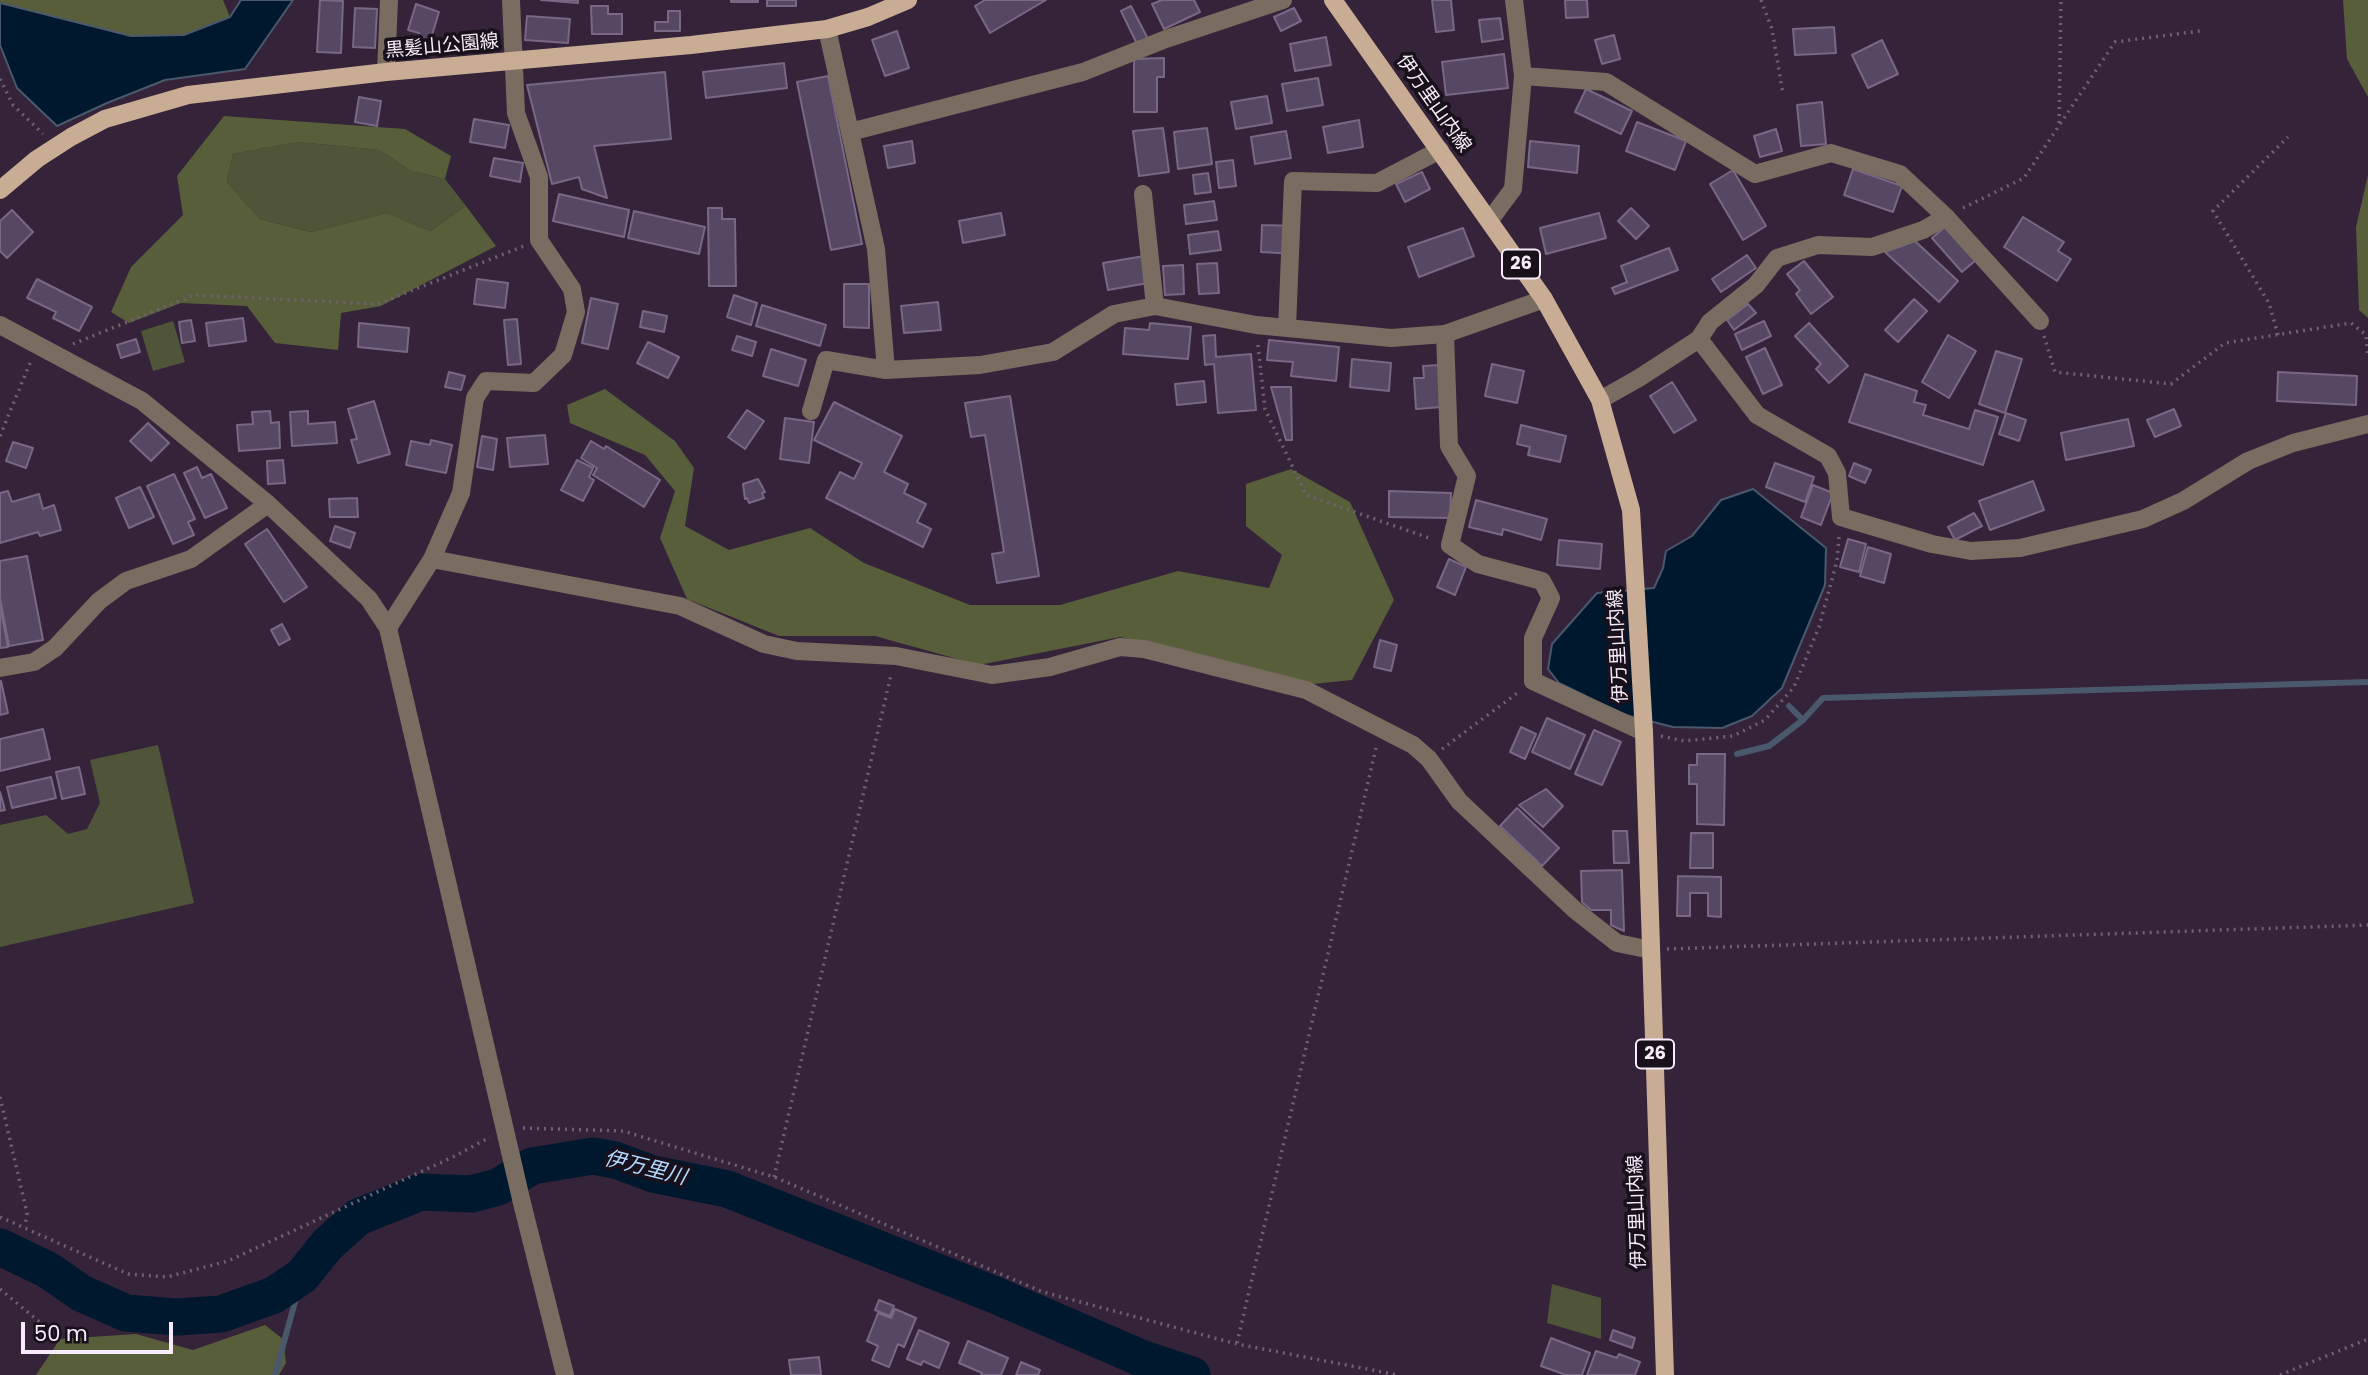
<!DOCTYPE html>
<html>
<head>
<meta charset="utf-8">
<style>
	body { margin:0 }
	#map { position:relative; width:2368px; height:1375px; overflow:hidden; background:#35233a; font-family:Poppins,sans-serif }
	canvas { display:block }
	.scale { position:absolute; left:21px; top:1322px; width:152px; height:32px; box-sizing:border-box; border:4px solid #f8ecfb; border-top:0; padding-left:9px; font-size:21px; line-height:24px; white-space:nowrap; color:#f8ecfb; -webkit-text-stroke:5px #18101a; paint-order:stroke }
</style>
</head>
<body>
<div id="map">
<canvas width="2368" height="1375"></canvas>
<div class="scale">50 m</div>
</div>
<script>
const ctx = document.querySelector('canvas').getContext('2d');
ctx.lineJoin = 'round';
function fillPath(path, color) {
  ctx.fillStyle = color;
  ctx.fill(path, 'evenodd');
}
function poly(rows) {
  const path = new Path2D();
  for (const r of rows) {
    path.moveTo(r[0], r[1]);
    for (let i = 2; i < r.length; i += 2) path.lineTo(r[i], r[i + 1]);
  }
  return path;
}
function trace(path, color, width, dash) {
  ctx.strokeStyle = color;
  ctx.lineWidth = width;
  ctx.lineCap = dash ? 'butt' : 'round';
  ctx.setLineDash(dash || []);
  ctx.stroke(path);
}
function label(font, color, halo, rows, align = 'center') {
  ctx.font = font + ' Poppins,"Noto Sans JP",sans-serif';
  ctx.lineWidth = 7;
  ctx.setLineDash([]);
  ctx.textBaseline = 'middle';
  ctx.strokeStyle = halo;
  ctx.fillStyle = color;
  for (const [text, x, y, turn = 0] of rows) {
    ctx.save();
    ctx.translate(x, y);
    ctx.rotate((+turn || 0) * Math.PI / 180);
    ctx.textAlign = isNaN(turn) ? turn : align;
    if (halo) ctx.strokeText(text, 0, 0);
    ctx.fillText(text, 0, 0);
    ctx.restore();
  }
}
fillPath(poly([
	[298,142,379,150,411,171,445,179,466,206,430,231,387,213,311,232,260,219,227,182,233,154],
	[173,321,185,362,153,371,141,331],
	[158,745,194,903,0,947,0,825,46,815,68,834,87,829,100,803,90,760],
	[1552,1284,1601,1298,1601,1339,1547,1323]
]), '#505539');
fillPath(poly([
	[0,0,223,0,230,17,184,35,131,36,0,3],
	[2343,0,2368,0,2368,97,2347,59],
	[224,116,405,129,451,156,445,179,411,171,379,150,298,142,233,154,227,182,260,219,311,232,387,213,430,231,466,206,496,246,381,306,341,313,338,350,275,343,247,306,181,303,129,323,111,312,131,267,183,215,177,176],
	[2368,175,2368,318,2359,310,2356,227],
	[605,389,675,441,694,468,685,526,729,550,810,528,864,563,970,605,1060,605,1178,571,1269,588,1282,555,1246,526,1246,484,1291,469,1350,502,1394,600,1352,680,1313,684,1120,637,979,665,875,636,779,636,687,599,660,538,675,491,645,455,570,423,567,405],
	[265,1325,283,1339,286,1363,279,1375,36,1375,60,1339,136,1334,193,1350]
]), '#585e3a');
const water = poly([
	[241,0,293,0,245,69,165,80,107,103,57,126,17,88,0,45,0,3,131,36,184,35,230,17,241,0],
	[1753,489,1826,548,1825,585,1782,688,1752,716,1722,728,1673,727,1622,714,1559,683,1548,669,1552,644,1597,593,1654,588,1663,568,1666,551,1692,536,1721,500,1753,489]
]);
fillPath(water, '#00182e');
trace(water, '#4a586c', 2);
trace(poly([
	[1789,706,1803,720],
	[1737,754,1769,746,1803,720,1823,698,2368,682],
	[275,1375,302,1276]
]), '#4a586c', 6);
trace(poly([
	[0,1247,48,1270,81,1293,126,1313,177,1317,221,1314,274,1295,302,1276,327,1245,358,1217,421,1192,471,1194,498,1187,532,1166,593,1156,615,1160,653,1174,727,1189,995,1295,1141,1358,1192,1375]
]), '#00182e', 37);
const building = poly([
	[320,0,343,1,341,53,317,52,320,0],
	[541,0,578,0,578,3,541,0],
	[731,0,758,0,758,2,731,2,731,0],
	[767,0,796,0,796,6,767,6,767,0],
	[985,0,1046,0,990,33,975,6,985,0],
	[1162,0,1194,0,1200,12,1164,29,1152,4,1162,0],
	[1432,0,1451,0,1454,30,1436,32,1432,0],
	[1565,0,1587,0,1588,17,1566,18,1565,0],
	[416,4,439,12,427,52,415,48,419,33,408,30,416,4],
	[591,6,608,6,608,14,622,14,622,34,592,34,591,6],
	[1131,6,1148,39,1137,44,1121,11,1131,6],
	[355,8,377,9,375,48,353,47,355,8],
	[1294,8,1301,21,1281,31,1274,17,1294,8],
	[668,11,680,11,680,31,655,31,655,22,668,22,668,11],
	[527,16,570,19,568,43,525,40,527,16],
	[1500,18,1503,39,1482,42,1479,20,1500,18],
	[1834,27,1836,53,1795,55,1793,29,1834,27],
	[897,31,909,68,885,76,872,40,897,31],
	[1614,35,1620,59,1602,64,1595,40,1614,35],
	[1326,37,1331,65,1295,71,1290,44,1326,37],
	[1882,40,1898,74,1868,88,1852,55,1882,40],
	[1504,54,1508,88,1446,95,1442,62,1504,54],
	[1164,58,1164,77,1157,77,1157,112,1134,112,1134,59,1164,58],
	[784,63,787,88,706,98,703,72,784,63],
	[665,72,671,139,594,146,607,198,582,189,579,177,552,184,527,85,665,72],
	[828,76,862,244,831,250,797,82,828,76],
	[1318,78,1323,105,1287,111,1282,84,1318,78],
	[1586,89,1632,111,1621,134,1575,112,1586,89],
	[1267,96,1272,123,1236,129,1231,102,1267,96],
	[359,97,381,101,377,126,355,122,359,97],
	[1822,102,1826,144,1801,146,1797,105,1822,102],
	[474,119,509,125,505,148,470,142,474,119],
	[1359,120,1363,147,1328,153,1323,127,1359,120],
	[1637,122,1686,141,1675,170,1626,151,1637,122],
	[1163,128,1169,172,1139,176,1133,131,1163,128],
	[1207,128,1212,164,1178,169,1174,132,1207,128],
	[1776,129,1782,151,1760,157,1754,136,1776,129],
	[1286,131,1291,158,1255,164,1251,137,1286,131],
	[912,141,915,163,888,168,884,146,912,141],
	[1530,141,1579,146,1577,173,1528,167,1530,141],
	[494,158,523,163,520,182,490,176,494,158],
	[1233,160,1236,186,1219,188,1216,162,1233,160],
	[1853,169,1902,186,1893,212,1844,195,1853,169],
	[1733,170,1766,226,1743,240,1710,184,1733,170],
	[1422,172,1430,189,1405,202,1396,184,1422,172],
	[1208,173,1211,192,1195,194,1193,175,1208,173],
	[559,194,629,210,624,237,553,221,559,194],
	[1214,201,1217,220,1186,224,1184,205,1214,201],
	[708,208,722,208,722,219,735,219,736,286,709,286,708,208],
	[1631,208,1649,226,1636,239,1618,221,1631,208],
	[12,210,33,232,7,258,0,251,0,221,12,210],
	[634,211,705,227,699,254,628,238,634,211],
	[1001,213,1005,235,963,243,959,221,1001,213],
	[1599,213,1606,238,1546,254,1540,228,1599,213],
	[2023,217,2064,242,2058,251,2071,259,2057,281,2004,247,2023,217],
	[1262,225,1298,226,1297,254,1261,252,1262,225],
	[1946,226,1976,260,1962,272,1932,238,1946,226],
	[1463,228,1474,256,1419,277,1408,247,1463,228],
	[1218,231,1221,250,1190,254,1188,235,1218,231],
	[1915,241,1958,281,1939,302,1885,252,1915,241],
	[1669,248,1678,270,1615,294,1612,288,1627,282,1621,266,1669,248],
	[1747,255,1756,268,1721,292,1712,279,1747,255],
	[1144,256,1148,283,1108,290,1103,263,1144,256],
	[1804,261,1833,297,1811,314,1796,294,1800,290,1787,274,1804,261],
	[1217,263,1219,293,1199,294,1197,264,1217,263],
	[1183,265,1184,294,1165,295,1163,266,1183,265],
	[37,279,92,307,79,331,53,318,56,312,27,298,37,279],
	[477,279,508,283,505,308,474,304,477,279],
	[844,284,869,284,869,328,844,327,844,284],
	[734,295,757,303,751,325,727,317,734,295],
	[591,298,618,304,608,349,582,343,591,298],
	[1914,299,1927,311,1898,342,1885,330,1914,299],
	[938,302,941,330,904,333,901,306,938,302],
	[1748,304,1756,313,1734,330,1727,320,1748,304],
	[762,305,826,325,820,346,756,326,762,305],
	[643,311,667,316,664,332,640,327,643,311],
	[243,318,246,341,209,346,206,323,243,318],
	[517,319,521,364,508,365,504,320,517,319],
	[191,320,195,341,182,343,179,322,191,320],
	[1764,321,1771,336,1742,350,1735,334,1764,321],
	[359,323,409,328,407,352,358,347,359,323],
	[1150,323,1191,327,1188,359,1123,354,1125,328,1149,330,1150,323],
	[1809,323,1848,366,1829,383,1816,369,1821,364,1795,336,1809,323],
	[1215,335,1216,357,1251,354,1256,410,1218,413,1214,364,1205,365,1203,336,1215,335],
	[1948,335,1976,351,1949,398,1922,382,1948,335],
	[737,336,756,342,752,356,732,350,737,336],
	[136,339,140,352,121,358,117,345,136,339],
	[1269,340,1339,347,1336,381,1291,376,1293,362,1267,360,1269,340],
	[648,342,679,357,668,378,637,363,648,342],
	[1765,348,1782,385,1763,394,1746,357,1765,348],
	[771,349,806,360,798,386,763,376,771,349],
	[1996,351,2022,359,2005,413,1979,404,1996,351],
	[1352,359,1391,363,1389,391,1350,387,1352,359],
	[1492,364,1524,371,1517,403,1485,396,1492,364],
	[1440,365,1442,407,1416,409,1414,378,1424,378,1423,366,1440,365],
	[449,372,465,376,461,390,445,387,449,372],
	[2278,372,2357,376,2356,405,2277,401,2278,372],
	[1865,374,1917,391,1914,402,1926,405,1923,415,1969,429,1975,410,1998,417,1983,465,1849,422,1865,374],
	[1204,381,1206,402,1177,405,1175,384,1204,381],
	[1672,382,1696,420,1674,433,1650,396,1672,382],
	[1271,387,1291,387,1292,440,1286,440,1271,387],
	[1010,396,1039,576,997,583,992,554,1004,552,985,435,971,437,965,403,1010,396],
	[374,401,390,454,358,463,351,440,357,439,348,409,374,401],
	[834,402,902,436,884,472,908,484,904,493,926,504,917,522,931,529,923,547,826,498,840,472,854,479,862,463,814,440,834,402],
	[2174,409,2181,426,2155,437,2147,420,2174,409],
	[747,410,764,421,745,449,728,437,747,410],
	[270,411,271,423,279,422,280,448,239,451,237,425,253,424,252,412,270,411],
	[308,411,308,424,335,422,337,443,292,446,290,412,308,411],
	[2006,413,2026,420,2019,441,1999,434,2006,413],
	[785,418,814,422,809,463,780,459,785,418],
	[2128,419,2134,446,2066,460,2061,433,2128,419],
	[148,423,169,443,151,461,130,441,148,423],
	[1521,425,1566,436,1560,462,1528,455,1530,447,1517,444,1521,425],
	[545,435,548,464,510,467,507,438,545,435],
	[482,436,497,439,493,470,477,467,482,436],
	[431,440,452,445,446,473,406,465,411,441,430,445,431,440],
	[591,441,604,449,606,446,660,480,644,507,593,475,597,468,581,458,591,441],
	[13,442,33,448,26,468,6,461,13,442],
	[283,460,285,483,268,484,267,461,283,460],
	[577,460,593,468,589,477,594,480,583,501,561,490,577,460],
	[1775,463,1814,477,1805,502,1766,487,1775,463],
	[1854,463,1871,470,1865,483,1849,476,1854,463],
	[197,467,202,478,211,474,227,508,205,518,184,473,197,467],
	[174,474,195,519,188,522,194,535,173,544,147,486,174,474],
	[758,479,765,492,762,493,764,498,749,503,747,498,745,499,743,484,758,479],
	[2033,481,2044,510,1990,530,1979,501,2033,481],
	[1813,485,1833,493,1821,525,1801,517,1813,485],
	[140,487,154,517,129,528,116,498,140,487],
	[8,491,12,502,39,494,43,509,54,505,61,530,40,536,38,532,0,543,0,493,8,491],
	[1389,491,1451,493,1450,518,1389,517,1389,491],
	[357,498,358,517,330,517,329,499,357,498],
	[1476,500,1547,519,1541,540,1503,529,1502,535,1469,527,1476,500],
	[1974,513,1982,526,1955,540,1948,527,1974,513],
	[335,526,355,533,350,548,330,541,335,526],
	[267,529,307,587,284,602,245,544,267,529],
	[1848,539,1866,544,1859,572,1840,567,1848,539],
	[1559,540,1602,544,1600,569,1557,565,1559,540],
	[1868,547,1891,554,1884,583,1860,576,1868,547],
	[27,556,43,640,9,646,0,598,0,561,27,556],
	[1449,559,1466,567,1455,595,1437,587,1449,559],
	[0,606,8,647,0,648,0,606],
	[282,624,290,639,279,645,271,630,282,624],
	[1380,640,1397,645,1391,671,1374,667,1380,640],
	[1,681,8,713,0,715,0,682,1,681],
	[1547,718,1585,735,1570,769,1532,752,1547,718],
	[1521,727,1536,734,1525,759,1510,752,1521,727],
	[43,729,50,759,0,771,0,739,43,729],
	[1594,730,1621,742,1602,785,1575,774,1594,730],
	[1697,754,1725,754,1724,825,1697,824,1697,784,1689,784,1689,765,1697,765,1697,754],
	[79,767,85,794,62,799,56,772,79,767],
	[51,777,56,798,12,808,7,787,51,777],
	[1546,789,1563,806,1543,827,1519,805,1546,789],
	[0,792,5,810,0,811,0,792],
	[1517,808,1559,848,1542,866,1500,826,1517,808],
	[1613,831,1627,831,1629,863,1614,863,1613,831],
	[1691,833,1713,833,1713,868,1690,868,1691,833],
	[1622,870,1624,931,1611,925,1611,910,1591,910,1582,902,1581,871,1622,870],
	[1678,876,1721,877,1721,917,1708,916,1708,893,1690,893,1690,916,1677,916,1678,876],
	[879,1300,894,1306,890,1316,875,1310,879,1300],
	[895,1309,916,1318,904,1347,898,1344,889,1367,872,1360,878,1346,867,1341,878,1313,891,1318,895,1309],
	[919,1330,949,1343,939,1368,923,1361,921,1365,907,1359,919,1330],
	[1613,1330,1635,1338,1632,1348,1610,1340,1613,1330],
	[1551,1338,1590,1353,1582,1375,1566,1375,1541,1366,1551,1338],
	[968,1341,1008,1358,1001,1375,981,1375,982,1373,959,1363,968,1341],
	[1596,1351,1617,1358,1619,1354,1640,1362,1635,1375,1587,1375,1596,1351],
	[819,1357,821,1375,791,1375,789,1360,819,1357],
	[1021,1362,1040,1370,1038,1375,1016,1375,1021,1362]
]);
fillPath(building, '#564763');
trace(building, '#786885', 2);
trace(poly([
	[1761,0,1772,29,1783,94],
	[0,79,13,105,43,134],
	[2059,123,2061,0],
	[1963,208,2024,178,2115,42,2200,31],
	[2278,335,2269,303,2213,211,2288,137],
	[2044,336,2055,372,2171,384,2225,343,2351,323,2366,335,2368,358],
	[73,344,194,295,378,304,524,246],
	[1258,345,1265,409,1306,495,1432,539],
	[0,436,30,363],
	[1661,736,1684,741,1733,736,1765,720,1794,687,1819,627,1837,561,1839,537],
	[1442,749,1520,691],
	[1667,949,2368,925],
	[0,1097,27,1213,25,1227],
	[523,1128,623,1131,774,1177,1043,1292,1237,1344,1398,1375],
	[774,1177,891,675],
	[0,1217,128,1274,167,1277,228,1261,455,1156,490,1137],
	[0,1289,49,1330],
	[1237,1343,1376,748],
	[2280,1375,2368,1339]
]), '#706074', 3.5, [2, 5]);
trace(poly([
	[827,29,876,249,886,370,980,365,1053,352,1114,314,1155,306,1256,325,1391,338,1445,334,1544,299],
	[386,72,389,0],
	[1523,76,1606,82,1755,174,1831,153,1900,174,1946,217,2040,321],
	[850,132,1083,72,1166,39,1283,0],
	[1143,194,1155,306],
	[1490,220,1513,189,1523,76,1514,0],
	[0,325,142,401,268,504,369,599,388,628,522,1203,565,1375],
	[1287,328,1293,181,1377,183,1440,150],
	[1445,334,1449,446,1467,476,1450,545,1478,564,1542,581,1551,598,1533,638,1533,681,1644,732],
	[1699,339,1710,322,1756,285,1777,258,1818,245,1872,247,1923,230,1946,217],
	[1600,400,1639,378,1699,339,1757,415,1828,456,1837,473,1841,517,1932,544,1971,551,2020,548,2143,519,2183,501,2248,461,2293,443,2368,424],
	[811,411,826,360,886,370],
	[432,559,680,606,764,644,797,651,896,656,992,675,1050,667,1120,647,1144,649,1306,690,1413,745,1429,759,1459,801,1575,910,1617,943,1651,950],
	[388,628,432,559,461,493,475,398,486,381,534,383,563,355,576,312,572,289,539,240,539,177,516,113,511,0],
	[0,668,34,662,55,648,99,601,126,581,191,559,268,504]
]), '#796c60', 18);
trace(poly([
	[1333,0,1544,299,1600,400,1631,510,1644,732,1665,1375],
	[0,190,37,159,71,137,105,119,188,95,386,72,691,45,827,29,868,17,908,0]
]), '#c8ad94', 18);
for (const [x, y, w] of [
	[1521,264,38],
	[1655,1054,38]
]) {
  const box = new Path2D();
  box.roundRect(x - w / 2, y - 14.5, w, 29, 5);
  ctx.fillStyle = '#18101a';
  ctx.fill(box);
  trace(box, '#f8ecfb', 2);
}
label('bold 18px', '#f8ecfb', null, [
	["26",1521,264],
	["26",1655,1054]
]);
label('19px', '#f8ecfb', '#18101a', [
	["黒髪山公園線",442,47,-5],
	["伊万里山内線",1433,104,55],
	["伊万里山内線",1619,646,-93],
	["伊万里山内線",1638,1212,-92]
]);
label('italic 21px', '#b0daff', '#18101a', [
	["伊万里川",645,1169,14]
]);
</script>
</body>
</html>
